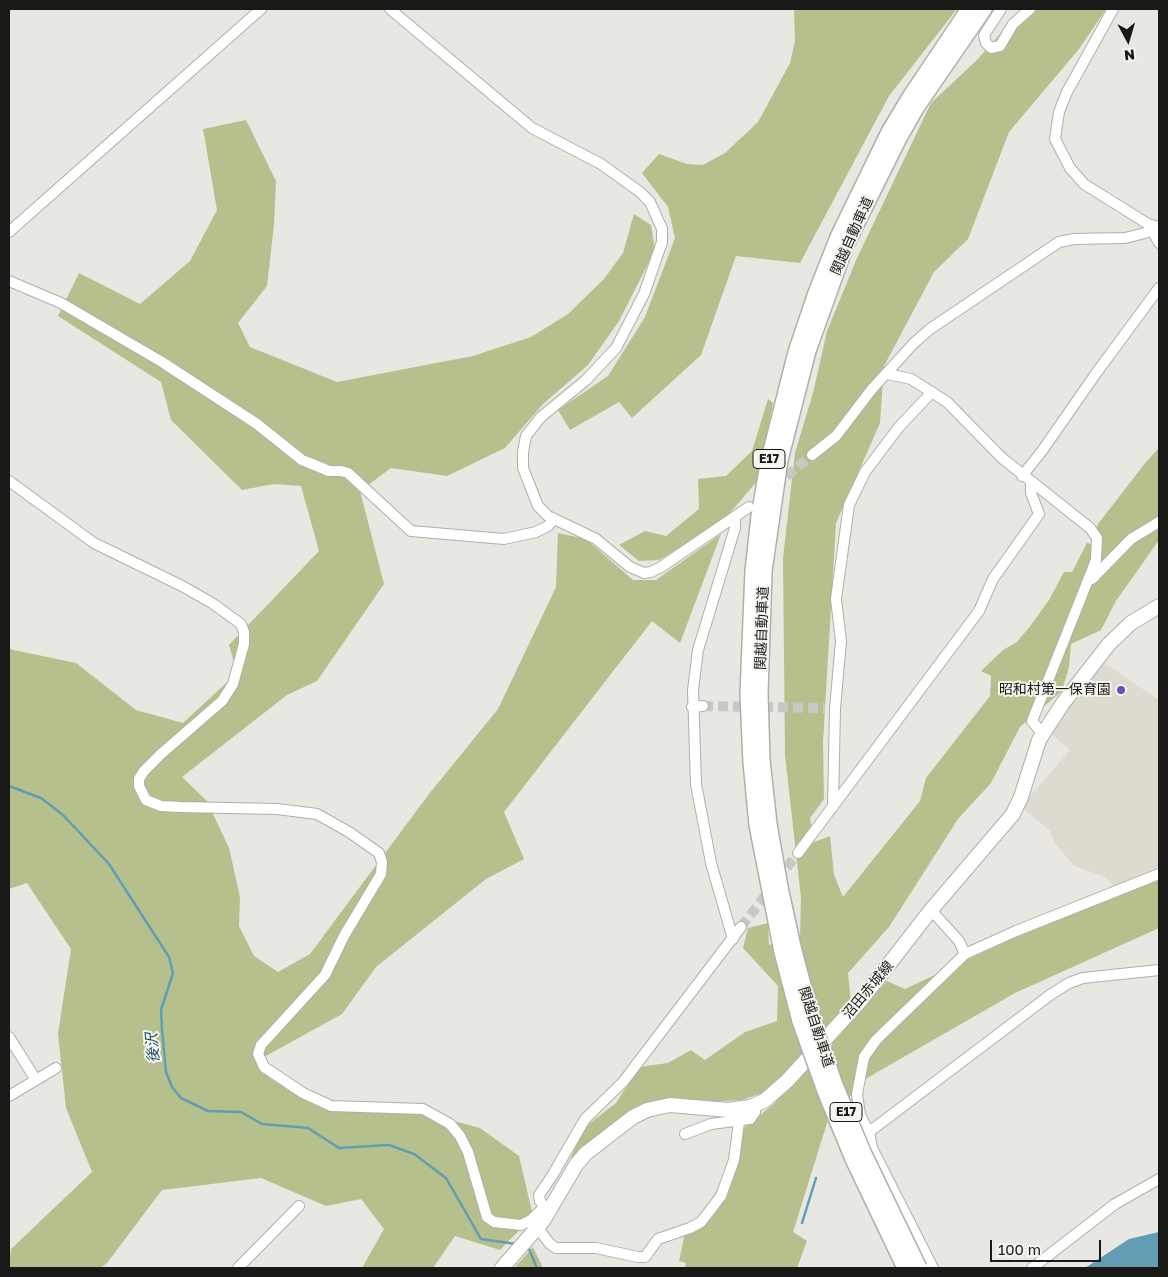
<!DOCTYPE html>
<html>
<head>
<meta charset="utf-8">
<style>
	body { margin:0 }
	#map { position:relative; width:1168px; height:1277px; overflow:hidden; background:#e8e7e2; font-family:"Golos Text",sans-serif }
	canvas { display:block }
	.frame { position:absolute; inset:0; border:10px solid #1a1917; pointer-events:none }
	.north { position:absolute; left:1103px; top:15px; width:50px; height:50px; -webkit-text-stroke:4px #f5f5ef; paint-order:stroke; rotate:174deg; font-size:14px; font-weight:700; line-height:20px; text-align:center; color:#1a1917 }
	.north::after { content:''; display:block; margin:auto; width:18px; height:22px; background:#1a1917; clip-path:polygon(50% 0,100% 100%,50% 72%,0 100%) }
	.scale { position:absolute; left:990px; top:1240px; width:111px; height:22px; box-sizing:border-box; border:2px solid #1a1917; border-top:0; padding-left:6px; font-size:15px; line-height:18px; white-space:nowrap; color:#1a1917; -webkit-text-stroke:4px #f5f5ef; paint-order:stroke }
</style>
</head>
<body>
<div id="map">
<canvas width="1168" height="1277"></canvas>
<div class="frame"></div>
<div class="north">N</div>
<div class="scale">100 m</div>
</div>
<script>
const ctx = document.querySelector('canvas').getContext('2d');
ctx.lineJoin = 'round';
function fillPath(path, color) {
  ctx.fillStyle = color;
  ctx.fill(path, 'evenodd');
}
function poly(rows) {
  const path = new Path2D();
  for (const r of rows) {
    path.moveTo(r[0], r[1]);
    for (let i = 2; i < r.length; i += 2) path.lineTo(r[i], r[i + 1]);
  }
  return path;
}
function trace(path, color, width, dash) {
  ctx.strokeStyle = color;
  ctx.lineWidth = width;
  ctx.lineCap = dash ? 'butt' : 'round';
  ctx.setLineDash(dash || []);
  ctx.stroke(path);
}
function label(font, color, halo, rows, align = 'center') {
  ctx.font = font + ' "Golos Text","Noto Sans JP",sans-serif';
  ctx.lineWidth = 4;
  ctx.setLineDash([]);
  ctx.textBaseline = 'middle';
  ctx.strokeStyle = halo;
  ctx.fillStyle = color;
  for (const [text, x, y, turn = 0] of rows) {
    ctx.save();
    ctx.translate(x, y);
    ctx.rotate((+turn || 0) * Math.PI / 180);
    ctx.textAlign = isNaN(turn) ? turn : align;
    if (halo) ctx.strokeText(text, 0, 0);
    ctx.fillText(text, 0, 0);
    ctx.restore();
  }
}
fillPath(poly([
	[1103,662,1159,700,1159,871,1115,887,1105,877,1074,866,1054,842,1050,831,1021,807,1070,750,1049,732]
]), '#dddbcf');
fillPath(poly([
	[794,9,957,9,889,96,800,263,736,256,701,355,632,418,619,402,570,430,558,410,608,376,645,317,675,238,668,207,642,173,659,154,687,164,703,165,725,153,758,122,790,63,795,41],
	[1022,9,1106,9,1079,49,1009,132,968,239,934,272,884,366,880,423,836,523,823,742,824,799,810,818,814,842,830,836,834,875,843,897,920,801,926,778,990,696,991,676,981,671,1003,650,1017,642,1031,625,1049,600,1064,572,1072,572,1087,543,1092,544,1098,524,1146,462,1159,448,1159,540,1116,601,1101,630,1071,644,1069,667,1062,691,1020,727,991,783,958,819,889,927,848,973,851,1004,796,1060,771,1090,742,1100,704,1102,683,1099,644,1103,570,1159,586,1126,616,1103,639,1067,668,1063,691,1050,705,1060,745,1032,777,1021,778,986,743,948,748,928,768,923,769,945,800,937,801,898,785,755,783,558,795,453,813,393,827,331,857,258,931,103,978,59],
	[246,120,276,181,274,225,267,286,238,323,250,347,337,382,473,356,531,337,568,314,604,279,623,253,634,214,651,225,655,250,619,321,588,365,543,404,505,448,447,476,391,468,360,491,384,584,317,681,287,695,182,777,207,801,229,848,240,897,239,926,254,956,278,972,310,954,429,794,498,709,556,587,558,533,586,539,633,580,656,580,721,534,680,643,652,621,504,812,524,859,486,879,376,967,342,1014,255,1062,272,1080,329,1109,357,1112,421,1112,480,1128,519,1156,533,1216,500,1250,455,1236,433,1268,362,1268,384,1229,361,1199,326,1206,261,1178,162,1190,107,1263,100,1268,9,1268,11,1249,92,1172,66,1108,58,1034,71,949,27,883,9,889,9,649,76,663,136,710,183,723,237,673,229,645,319,551,301,486,274,484,242,490,171,420,161,382,58,316,79,273,140,304,190,261,217,210,203,129],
	[768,399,773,403,758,480,724,520,659,560,639,561,619,545,645,531,666,536,699,509,698,479,726,476,752,451],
	[1159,879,1159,928,1015,993,867,1078,828,1120,793,1232,807,1241,797,1268,685,1268,686,1263,679,1261,685,1233,712,1215,742,1129,774,1104,887,981,905,989,1009,940],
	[533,1247,543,1268,516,1268,516,1266]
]), '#b6c08c');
fillPath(poly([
	[1159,1232,1159,1268,1085,1268,1129,1239]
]), '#629db4');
trace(poly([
	[9,786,41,798,63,815,109,864,169,957,173,973,161,1010,162,1030,166,1072,172,1087,181,1098,208,1111,241,1112,262,1124,308,1128,339,1148,389,1145,414,1154,446,1178,481,1239,516,1244],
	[802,1223,816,1178],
	[526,1248,529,1249,537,1268]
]), '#629db4', 2.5);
trace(poly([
	[775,486,812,455],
	[703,706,825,708],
	[741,927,798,853]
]), '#c9c8c4', 10, [10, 5]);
const minor = poly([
	[390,9,532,128,601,164,640,192,650,202,662,229,662,242,644,294,616,348,586,380,541,417,526,436,523,452,523,468,538,506,548,516,596,539,630,567,644,573,651,572,661,567,749,507],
	[1001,9,984,35,986,43,991,48,1000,46,1013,24,1030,9],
	[1113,9,1067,92,1059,112,1055,139,1070,168,1084,184,1148,224,1159,227],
	[1152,230,1159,243],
	[9,232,261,9],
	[9,281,61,303,162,362,257,424,302,460,329,471,341,471,348,473,411,531,504,539,536,532,548,526,554,519],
	[888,374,911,379,947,402,1002,458,1090,528,1097,538,1096,560,1032,721,1042,733],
	[812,455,836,436,872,389,914,343,930,329,1059,242,1074,239,1125,238,1145,233,1156,227],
	[1022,476,1042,451,1097,372,1159,288],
	[9,481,94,543,182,586,212,603,241,624,244,632,244,644,233,684,222,701,161,754,144,771,139,779,139,786,146,800,161,806,180,807,277,809,317,814,349,832,379,853,382,862,381,874,344,936,325,975,261,1045,258,1054,264,1067,303,1093,331,1106,423,1109,450,1124,460,1136,468,1152,487,1217,494,1222,521,1225,531,1220,544,1207],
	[1092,579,1131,539,1159,522],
	[692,707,703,706],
	[833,807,835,709,841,641,836,599,849,505,865,472,899,427,932,392],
	[798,853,979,611,993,579,1039,514,1031,493,1031,484],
	[931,910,959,941,965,954],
	[733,939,711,863,696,784,693,690,698,650,735,528,735,517],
	[9,1037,36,1080],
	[9,1096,56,1068],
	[869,1132,1050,995,1069,983,1083,978,1159,970],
	[685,1134,711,1124,750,1119,755,1112,755,1105],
	[547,1210,540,1201,539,1195,552,1176,585,1119,623,1082,741,927],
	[537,1227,550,1244,556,1248,596,1248,638,1257,645,1257,658,1239,690,1228,701,1222,721,1196,734,1160,739,1122],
	[238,1268,299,1206],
	[933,1268,872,1148,869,1132,860,1115,857,1094,864,1057,876,1040,965,954,1016,931,1159,874],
	[1032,1268,1115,1204,1159,1179]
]);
const major = poly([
	[502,1268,543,1221,576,1165,585,1154,633,1117,647,1110,670,1105,728,1110,750,1107,764,1101,787,1081,861,1000,931,910,1013,814,1021,797,1039,740,1063,703,1109,644,1131,623,1159,606]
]);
const highway = poly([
	[793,947,780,887,769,824,762,760,760,693,764,571,780,460,808,351,846,245,899,138,916,108,984,9],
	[782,952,757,825,751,762,748,694,753,571,759,516,769,459,796,352,816,293,838,237,889,132,910,97,969,9]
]);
trace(minor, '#b0afaa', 12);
trace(major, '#b0afaa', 16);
trace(highway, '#b0afaa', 18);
trace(minor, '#fff', 10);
trace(major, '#fff', 14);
trace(highway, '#fff', 15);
const highwayBridge = poly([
	[793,947,811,1016,835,1085,863,1152,919,1268],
	[782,952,800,1021,825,1091,853,1159,905,1268]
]);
trace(highwayBridge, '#b0afaa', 18, []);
trace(highwayBridge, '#fff', 15);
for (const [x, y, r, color] of [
	[1121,690,5,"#6c4cc5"]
]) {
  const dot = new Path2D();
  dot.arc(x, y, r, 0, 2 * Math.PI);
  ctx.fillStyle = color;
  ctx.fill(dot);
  trace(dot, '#f5f5ef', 2);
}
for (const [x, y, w] of [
	[769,459,32],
	[846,1112,32]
]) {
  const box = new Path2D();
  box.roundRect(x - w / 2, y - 9.5, w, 19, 4);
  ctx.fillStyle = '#f5f5ef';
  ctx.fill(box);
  trace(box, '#1a1917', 1);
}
label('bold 12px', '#1a1917', null, [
	["E17",769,459],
	["E17",846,1112]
]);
label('14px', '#1a1917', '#f5f5ef', [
	["関越自動車道",852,236,-66],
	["関越自動車道",762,628,-88],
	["沼田赤城線",868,990,-50],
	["関越自動車道",816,1027,72]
]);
label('14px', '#1a1917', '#f5f5ef', [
	["昭和村第一保育園",1111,690]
], 'right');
label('italic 15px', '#1b4d5e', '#f5f5ef', [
	["後沢",153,1048,-95]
]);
</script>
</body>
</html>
